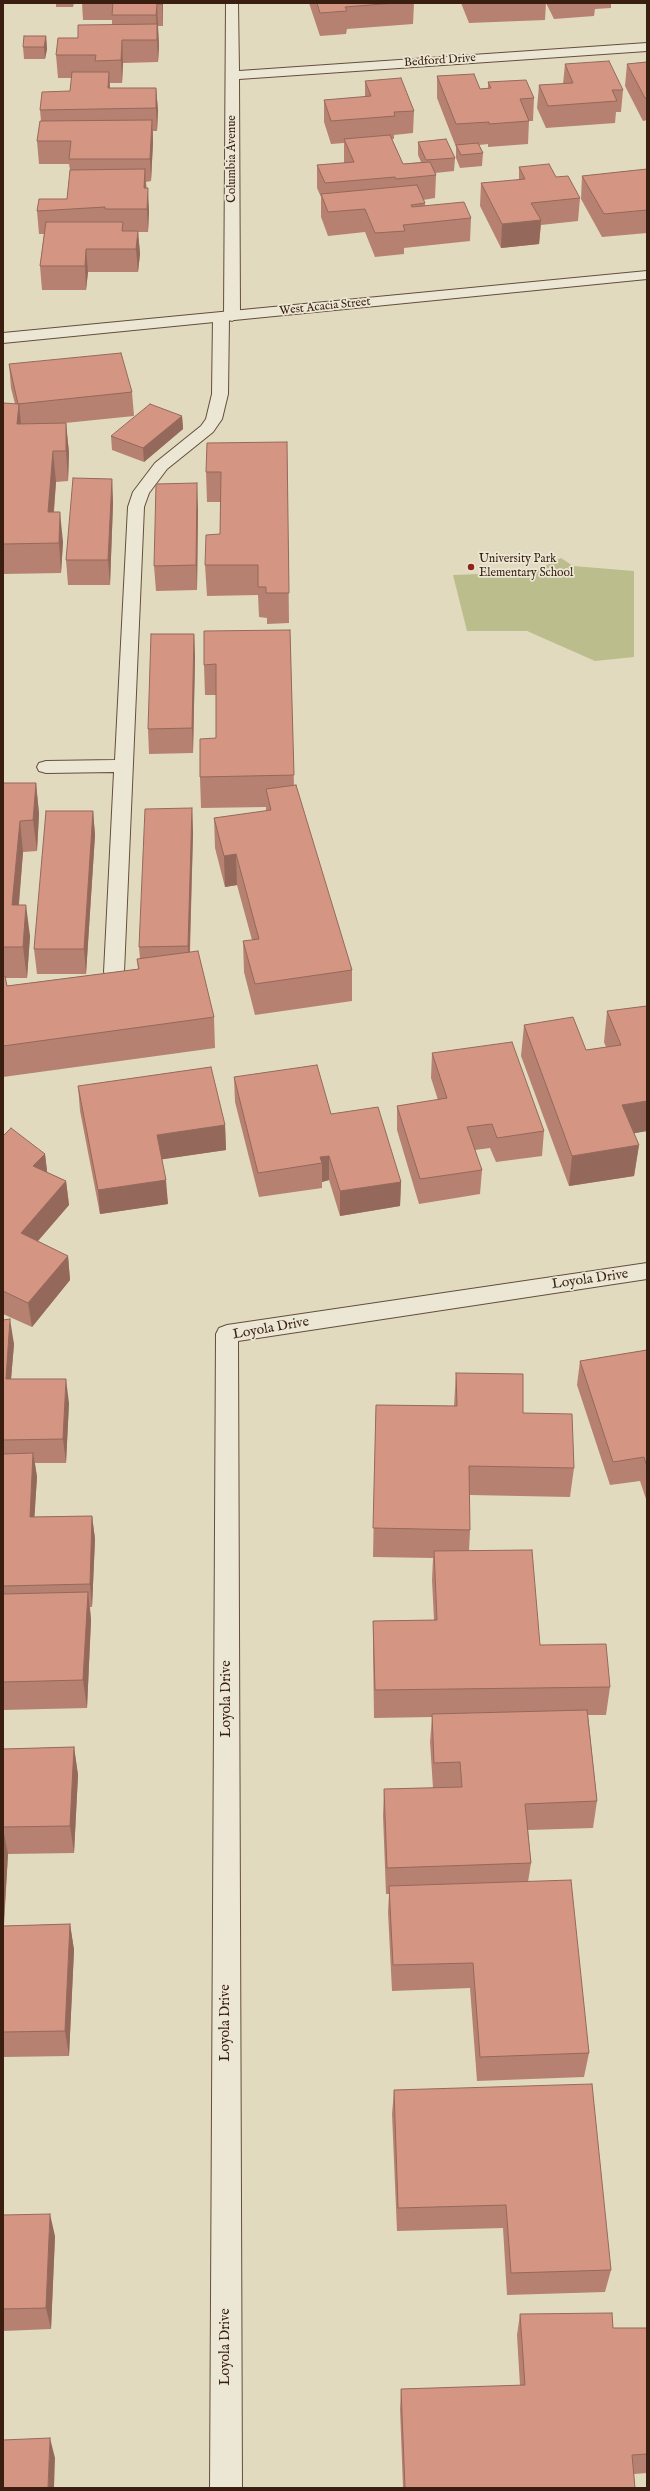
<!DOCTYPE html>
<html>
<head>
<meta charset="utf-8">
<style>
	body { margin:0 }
	#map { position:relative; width:650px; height:2491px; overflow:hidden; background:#e2dabe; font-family:"IM FELL English",serif }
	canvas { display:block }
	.frame { position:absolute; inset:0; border:4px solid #3a1f10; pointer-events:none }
</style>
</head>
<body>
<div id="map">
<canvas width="650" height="2491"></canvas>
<div class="frame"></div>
</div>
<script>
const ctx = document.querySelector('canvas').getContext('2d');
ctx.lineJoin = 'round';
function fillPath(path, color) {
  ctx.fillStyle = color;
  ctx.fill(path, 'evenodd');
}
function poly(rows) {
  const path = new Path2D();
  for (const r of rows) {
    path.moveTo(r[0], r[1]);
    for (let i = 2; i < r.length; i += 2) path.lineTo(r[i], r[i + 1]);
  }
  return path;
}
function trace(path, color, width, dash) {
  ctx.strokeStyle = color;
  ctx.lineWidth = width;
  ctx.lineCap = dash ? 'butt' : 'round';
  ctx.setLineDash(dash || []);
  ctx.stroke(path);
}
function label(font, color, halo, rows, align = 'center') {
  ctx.font = font + ' "IM FELL English",serif';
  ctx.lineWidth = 3.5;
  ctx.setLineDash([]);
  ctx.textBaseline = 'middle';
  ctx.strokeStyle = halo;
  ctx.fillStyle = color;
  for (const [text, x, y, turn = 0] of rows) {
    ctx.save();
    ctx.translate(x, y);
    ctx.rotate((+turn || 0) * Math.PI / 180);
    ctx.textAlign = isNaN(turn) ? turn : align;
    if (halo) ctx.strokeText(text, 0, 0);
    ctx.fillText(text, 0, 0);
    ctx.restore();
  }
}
fillPath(poly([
	[561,558,573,566,634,571,634,657,595,661,527,631,467,631,453,575,533,572]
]), '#bbbd8c');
const service = poly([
	[221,312,229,317,228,394,222,419,213,432,167,469,149,493,144,507,124,972,121,977,114,979,107,977,104,972,114,772,46,773,39,771,37,767,39,763,46,761,115,760,128,507,133,492,155,463,201,426,206,419,212,394,213,317,221,312]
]);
const minor = poly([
	[226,3,238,3,239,71,647,43,647,51,239,79,240,316,232,321,224,316,226,3],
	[647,1263,647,1279,238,1341,242,2488,210,2488,216,1334,219,1328,227,1325,647,1263]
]);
const tertiary = poly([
	[647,271,647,279,3,343,3,333,647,271]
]);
trace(service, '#644e3c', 2);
trace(minor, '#644e3c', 2);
trace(tertiary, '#644e3c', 2);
fillPath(service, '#ece7d5');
fillPath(minor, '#ece7d5');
fillPath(tertiary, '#ece7d5');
fillPath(poly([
	[56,3,74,3,73,7,56,7],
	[82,3,163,3,163,26,158,26,158,31,159,46,158,62,123,63,122,83,110,83,110,88,156,88,158,110,157,131,153,131,153,142,151,181,146,182,149,211,148,232,138,232,140,254,138,272,88,272,86,290,42,290,40,266,44,234,39,234,37,211,67,199,70,170,69,164,39,164,37,141,41,121,40,110,70,91,72,78,58,78,56,55,78,38,112,25,112,20,83,20],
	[309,3,414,3,413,24,347,29,346,34,320,36],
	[461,3,546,3,545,20,469,23],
	[546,3,627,3,611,4,611,8,595,9,594,16,554,19],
	[46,36,47,49,45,59,24,59,23,47],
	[647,62,647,120,643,121,625,86,627,64],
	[565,64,623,90,621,112,616,112,615,123,546,128,537,108,539,85,563,84],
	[437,76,480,89,488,88,488,82,534,98,533,121,529,121,528,144,488,147,488,144,479,145,483,153,482,166,460,168,456,158,456,147,437,98],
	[365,81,414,111,413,133,394,135,394,139,392,139,403,164,421,162,418,155,418,142,455,158,454,171,435,173,436,175,435,198,423,200,425,203,425,206,471,218,470,241,404,248,404,254,375,257,365,232,328,236,321,217,321,197,317,188,317,165,344,163,344,143,331,144,324,122,324,100,365,97],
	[519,167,556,177,580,198,578,221,541,225,539,244,501,248,480,206,481,183,519,180],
	[647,169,647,233,602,237,581,199,582,176],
	[9,364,132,392,134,416,65,423,66,423,69,453,68,481,56,482,54,512,63,542,61,573,3,574,3,403,15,404,11,388],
	[182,416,183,429,144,462,112,450,111,436],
	[287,442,289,623,267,624,267,618,259,617,258,595,207,596,205,565,220,534,220,502,207,502,206,472],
	[112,479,113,503,110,585,68,585,66,560],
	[198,508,197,590,156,591,154,566],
	[290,630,294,786,352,970,352,1001,255,1015,244,972,243,941,252,940,237,885,225,887,215,848,214,818,266,811,266,807,201,808,200,777,216,738,216,695,205,695,204,665],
	[194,634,195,658,193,753,149,754,148,729],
	[3,783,36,783,39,814,37,851,23,852,19,905,30,936,27,978,5,978,7,986,138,969,137,959,140,959,139,947,192,808,193,833,190,952,214,1017,215,1048,3,1077],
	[93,811,95,835,86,974,37,974,34,949],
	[647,1006,647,1131,634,1133,639,1145,634,1176,569,1186,521,1056,524,1025,586,1050,606,1047,604,1042,607,1011],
	[432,1053,544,1131,542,1156,496,1162,490,1148,475,1150,482,1170,480,1194,419,1204,397,1130,397,1106,438,1100,431,1078],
	[234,1077,331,1114,401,1182,400,1206,340,1216,329,1180,322,1182,322,1188,259,1197,235,1102],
	[78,1086,225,1125,226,1150,162,1159,168,1204,100,1214,80,1111],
	[3,1136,45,1154,47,1172,66,1181,69,1205,38,1241,68,1256,70,1280,32,1327,3,1314],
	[3,1320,14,1344,11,1379,69,1403,66,1463,35,1463,37,1477,34,1517,92,1516,95,1539,92,1607,90,1607,91,1620,87,1708,3,1710],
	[647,1350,647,1502,640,1481,610,1485,577,1385,580,1361],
	[456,1373,523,1413,574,1468,570,1497,470,1495,470,1530,469,1551,540,1645,610,1687,606,1715,588,1715,597,1801,593,1828,528,1830,531,1863,528,1882,589,2053,584,2077,477,2081,470,1988,392,1991,388,1912,389,1894,386,1894,383,1816,384,1789,433,1788,430,1742,432,1717,374,1718,373,1649,373,1621,434,1620,432,1580,433,1558,373,1557,376,1405,454,1406],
	[74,1747,78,1775,74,1853,8,1854,4,1926,70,1924,74,1950,69,2056,3,2057,3,1749],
	[394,2090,611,2270,605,2292,507,2295,503,2228,397,2231,392,2114],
	[3,2215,55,2236,51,2329,3,2331],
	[520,2314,613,2328,647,2328,647,2473,634,2474,635,2488,403,2488,400,2409,401,2389,520,2386,517,2335]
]), '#b68170');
fillPath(poly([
	[162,3,163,3,163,26],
	[157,4,159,46,158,62,156,15],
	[46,36,47,49,45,59,44,47],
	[122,40,123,63,122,83,121,60],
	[109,72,110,94,108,88],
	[156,88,158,110,157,131,156,108],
	[152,120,153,142,151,181,150,159],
	[145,169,146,192,145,211,144,188],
	[148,188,149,211,148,232,147,209],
	[541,220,539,244,501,248,502,224],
	[138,231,140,254,138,272,136,249],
	[86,249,88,272,86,290,85,266],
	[19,404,22,434,17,424],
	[182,416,183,429,144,462,143,448],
	[66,423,69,453,68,481,66,451],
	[53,451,56,482,51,543,48,512],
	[112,479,113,503,110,585,108,560],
	[197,483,198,508,197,590,196,565],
	[60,512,63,542,61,573,59,543],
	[194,634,195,658,193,753,192,728],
	[36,783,39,814,37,851,33,820],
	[192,808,193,833,189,971,188,946],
	[93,811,95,835,86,974,84,949],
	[20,821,23,852,16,936,12,905],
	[236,854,237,885,225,887,224,856],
	[26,905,30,936,27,978,23,947],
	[647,1101,647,1131,619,1136,622,1105],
	[225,1125,226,1150,158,1160,157,1135],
	[639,1145,634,1176,569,1186,572,1156],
	[45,1154,48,1179,33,1166],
	[329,1156,329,1180,322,1182,322,1163,320,1157],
	[166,1180,168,1204,100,1214,98,1190],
	[66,1181,69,1205,24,1257,21,1233],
	[401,1182,400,1206,340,1216,340,1191],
	[68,1256,70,1280,32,1327,28,1303],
	[10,1319,14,1344,9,1403,6,1379],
	[66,1379,69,1403,66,1463,63,1439],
	[33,1453,37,1477,33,1541,30,1517],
	[92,1516,95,1539,92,1607,90,1584],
	[88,1592,91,1620,87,1708,83,1680],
	[74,1747,78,1775,74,1853,70,1826],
	[3,1828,8,1854,3,1935],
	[70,1924,74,1950,69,2056,65,2031],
	[50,2214,55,2236,51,2329,46,2308],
	[50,2438,55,2458,54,2488,48,2488]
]), '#94695b');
const building = poly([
	[113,3,162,3,162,4,157,4,156,15,112,15,113,3],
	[317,3,395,3,345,7,347,11,320,13,317,3],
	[157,24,157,40,122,40,121,60,95,61,96,55,56,55,58,38,78,38,78,25,157,24],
	[24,36,46,36,44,47,23,47,24,36],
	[609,61,623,90,612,90,617,101,548,106,539,85,573,83,565,64,609,61],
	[647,62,647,98,645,98,627,64,647,62],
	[72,72,109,72,108,88,156,88,156,108,40,110,42,92,70,91,72,72],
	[474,74,480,89,491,88,488,82,526,80,534,98,520,99,529,121,489,124,489,122,456,124,437,76,474,74],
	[401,78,414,111,394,112,395,116,331,121,324,100,371,96,365,81,401,78],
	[152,120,150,159,69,159,71,141,37,141,40,121,152,120],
	[390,135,403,164,430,162,436,175,396,179,395,177,325,183,317,165,354,162,344,139,390,135],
	[446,139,455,158,426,160,418,142,446,139],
	[478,143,483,153,461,155,456,145,478,143],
	[549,164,556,177,568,176,580,198,531,203,541,220,502,224,481,183,525,179,519,167,549,164],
	[145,169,144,188,148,188,147,209,105,209,105,207,37,211,39,199,67,199,70,170,145,169],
	[647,169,647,210,604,214,582,176,647,169],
	[417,185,425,203,411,205,412,207,464,202,471,218,403,225,405,231,375,233,365,209,328,212,321,194,417,185],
	[46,222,123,222,122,231,138,231,136,249,86,249,85,266,40,266,46,222],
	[121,353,132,392,18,404,9,364,121,353],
	[3,403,19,404,17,424,66,423,66,451,53,451,48,512,60,512,59,543,3,544,3,403],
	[150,404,182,416,143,448,111,436,150,404],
	[287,442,289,593,266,593,266,587,258,587,258,565,205,565,206,535,220,534,221,472,206,472,207,443,287,442],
	[73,478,112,479,108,560,66,560,73,478],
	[197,483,196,565,154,566,156,484,197,483],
	[290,630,294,775,200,777,200,739,216,738,216,664,204,665,204,631,290,630],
	[151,634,194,634,192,728,148,729,151,634],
	[3,783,36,783,33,820,20,821,12,905,26,905,23,947,3,947,3,783],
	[296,785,352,970,255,984,243,941,259,939,236,854,224,856,214,818,271,810,266,789,296,785],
	[192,808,188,946,139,947,145,809,192,808],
	[46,811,93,811,84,949,34,949,46,811],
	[198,951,214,1017,3,1046,3,977,5,976,7,986,139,969,137,959,198,951],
	[647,1006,647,1101,622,1105,639,1145,572,1156,524,1025,573,1017,586,1050,621,1045,607,1011,647,1006],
	[512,1042,544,1131,497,1138,492,1124,467,1127,482,1170,420,1179,397,1106,447,1098,432,1053,512,1042],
	[317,1065,331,1114,378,1107,401,1182,340,1191,329,1156,320,1157,322,1163,258,1173,234,1077,317,1065],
	[211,1067,225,1125,157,1135,166,1180,98,1190,78,1086,211,1067],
	[11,1128,45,1154,33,1166,66,1181,21,1233,68,1256,28,1303,3,1291,3,1136,11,1128],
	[10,1319,6,1379,66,1379,63,1439,3,1440,3,1320,10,1319],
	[647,1350,647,1467,644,1457,613,1462,580,1361,647,1350],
	[456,1373,523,1374,523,1413,572,1414,574,1468,469,1466,470,1530,373,1528,376,1405,457,1406,456,1373],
	[33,1453,30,1517,92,1516,90,1584,3,1586,3,1454,33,1453],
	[532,1550,540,1645,606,1644,610,1687,375,1690,373,1621,437,1620,434,1551,532,1550],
	[88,1592,83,1680,3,1682,3,1594,88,1592],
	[587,1710,597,1801,525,1804,531,1863,387,1868,384,1789,462,1787,460,1762,434,1763,432,1714,587,1710],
	[74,1747,70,1826,3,1827,3,1749,74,1747],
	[571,1880,589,2053,480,2057,473,1963,393,1965,389,1886,571,1880],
	[70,1924,65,2031,3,2032,3,1926,70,1924],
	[592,2084,611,2270,511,2273,506,2205,398,2208,394,2090,592,2084],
	[50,2214,46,2308,3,2309,3,2215,50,2214],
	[612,2313,613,2328,647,2328,647,2454,632,2455,635,2488,405,2488,401,2389,525,2385,520,2314,612,2313],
	[50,2438,48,2488,3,2488,3,2440,50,2438]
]);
fillPath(building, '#d49682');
trace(building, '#94695b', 1);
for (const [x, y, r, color] of [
	[471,567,4,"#8f2418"]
]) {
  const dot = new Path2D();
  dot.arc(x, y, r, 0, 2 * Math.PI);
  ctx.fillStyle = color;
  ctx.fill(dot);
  trace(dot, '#ece7d5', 1.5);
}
label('12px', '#3a1f10', '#ece7d5', [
	["Bedford Drive",440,61,-4],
	["Columbia Avenue",233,159,-90],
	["West Acacia Street",325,307,-6]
]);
label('12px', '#3a1f10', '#ece7d5', [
	["University Park",479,560],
	["Elementary School",479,574]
], 'left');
label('14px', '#3a1f10', '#ece7d5', [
	["Loyola Drive",590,1280,-8],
	["Loyola Drive",271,1329,-10],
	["Loyola Drive",227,1699,-90],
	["Loyola Drive",226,2023,-90],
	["Loyola Drive",226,2347,-90]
]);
</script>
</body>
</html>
